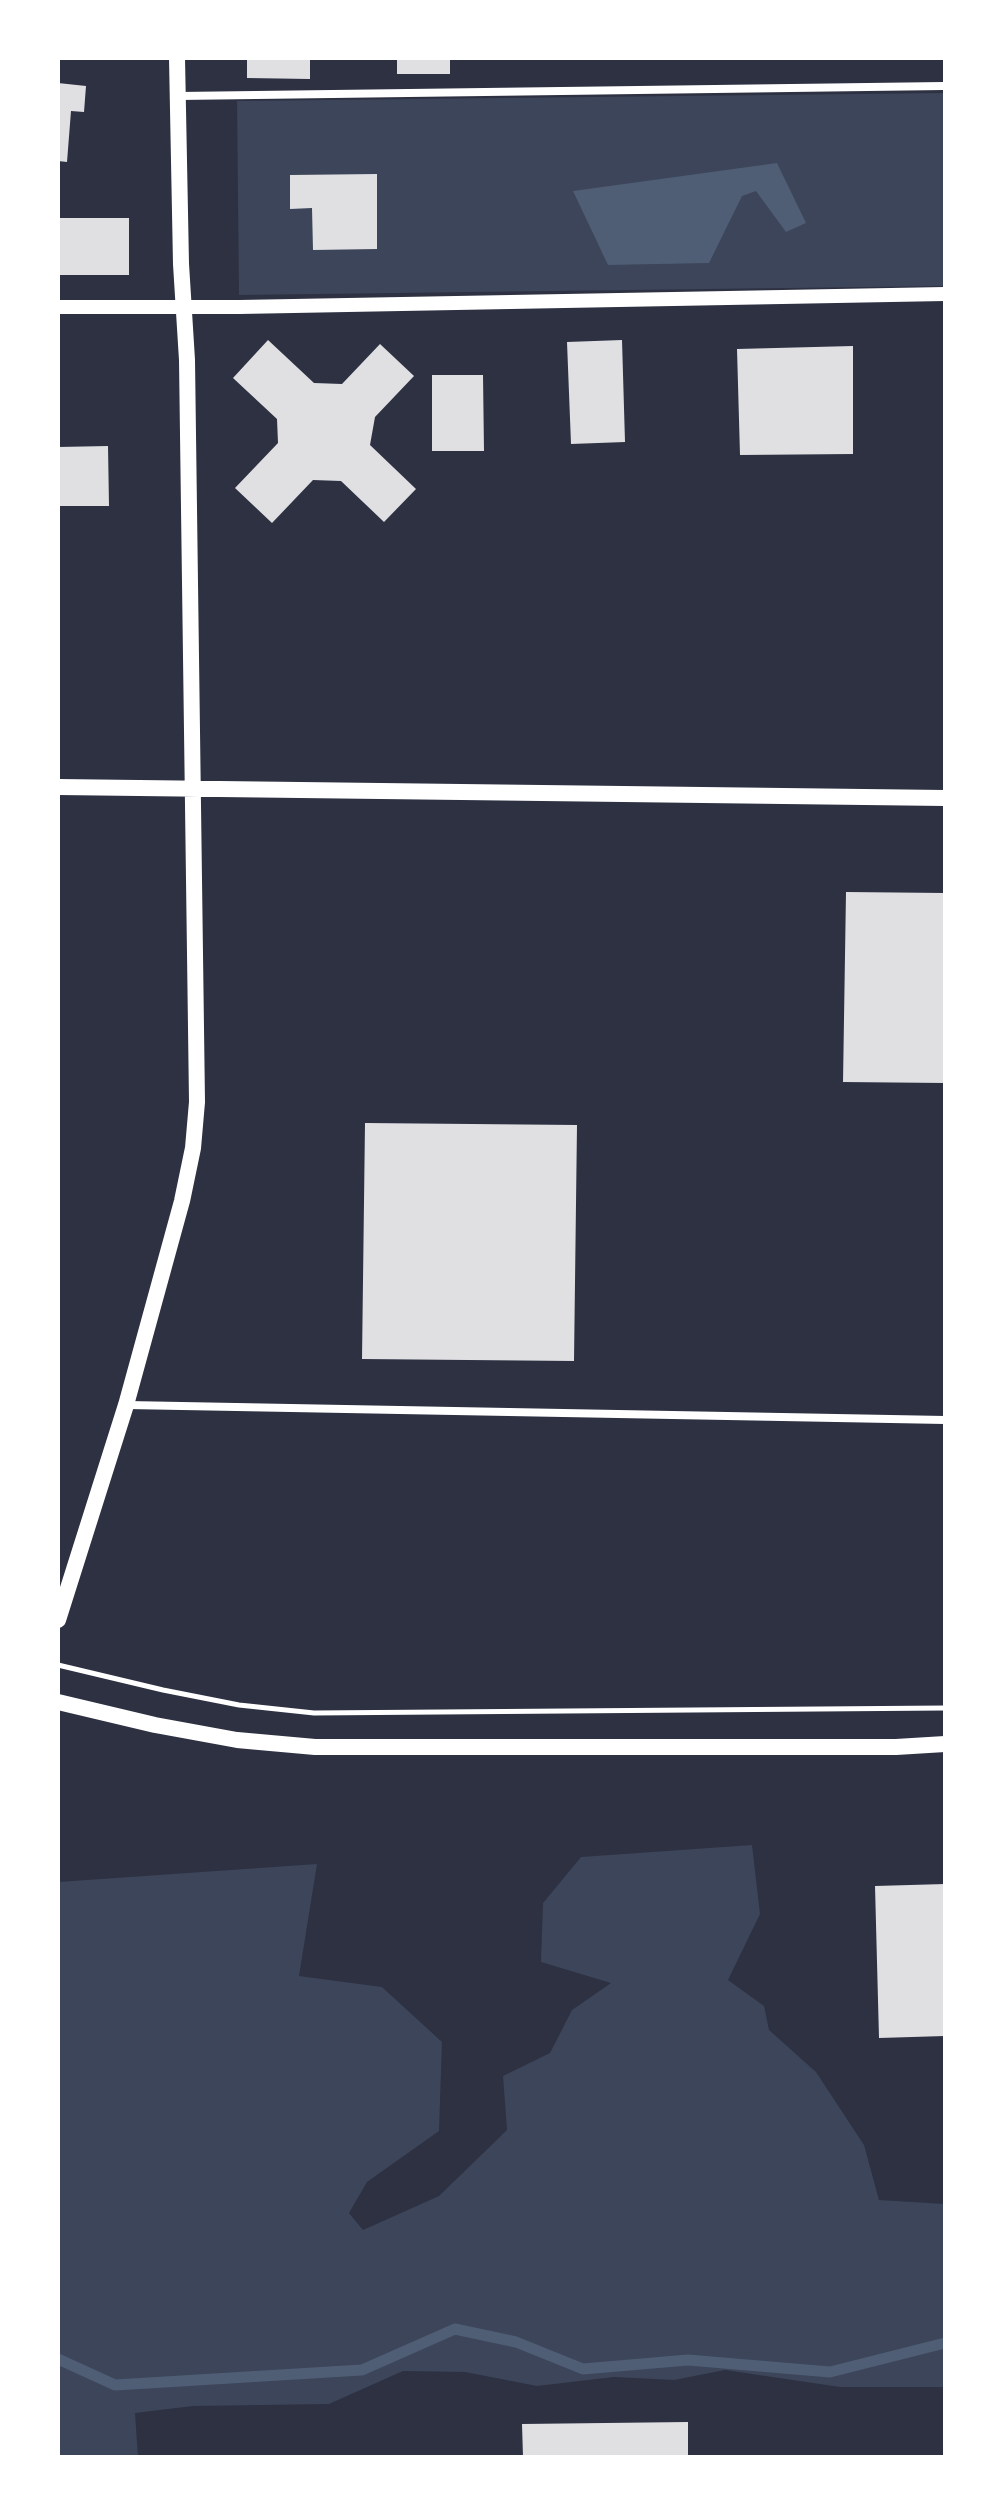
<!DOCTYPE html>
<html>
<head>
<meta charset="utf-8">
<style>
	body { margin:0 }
	#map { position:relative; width:1003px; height:2515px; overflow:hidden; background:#2d3142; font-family:"Exo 2",sans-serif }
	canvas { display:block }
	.frame { position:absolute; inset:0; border:60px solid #fff; pointer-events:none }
</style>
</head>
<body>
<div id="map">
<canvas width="1003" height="2515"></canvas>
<div class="frame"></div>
</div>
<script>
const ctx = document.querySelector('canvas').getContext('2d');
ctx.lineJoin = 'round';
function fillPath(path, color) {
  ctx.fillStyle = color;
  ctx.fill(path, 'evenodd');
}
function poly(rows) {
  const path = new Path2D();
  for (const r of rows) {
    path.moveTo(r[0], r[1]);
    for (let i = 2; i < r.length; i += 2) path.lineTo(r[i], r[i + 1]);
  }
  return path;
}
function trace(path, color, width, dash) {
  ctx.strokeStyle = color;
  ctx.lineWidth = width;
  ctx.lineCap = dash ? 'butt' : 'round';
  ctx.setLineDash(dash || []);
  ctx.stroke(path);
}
fillPath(poly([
	[945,93,945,286,239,295,237,101],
	[752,1845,760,1914,728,1980,764,2006,769,2030,816,2072,864,2145,879,2200,945,2204,945,2387,840,2387,725,2370,674,2380,614,2377,537,2386,465,2372,403,2371,329,2404,193,2406,135,2413,138,2457,58,2457,58,1882,317,1864,299,1976,382,1987,442,2042,439,2131,367,2182,349,2213,363,2230,439,2196,507,2130,503,2076,550,2053,572,2010,611,1983,541,1962,543,1903,581,1857]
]), '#3c4559');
fillPath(poly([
	[777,163,806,223,786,232,756,191,742,196,709,263,608,265,573,191]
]), '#4f5d75');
trace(poly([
	[58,2359,115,2385,362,2370,455,2329,516,2342,583,2369,688,2360,830,2372,945,2343]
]), '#4f5d75', 11);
fillPath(poly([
	[247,58,310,58,310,79,247,78],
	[397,58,450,58,450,74,397,74],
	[58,83,86,86,84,112,71,111,67,162,58,161],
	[377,174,377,249,313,250,312,208,290,209,290,175],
	[58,218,129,218,129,275,58,275],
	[268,340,314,383,342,384,380,344,414,376,375,417,370,445,416,489,384,522,341,481,313,480,272,523,235,488,278,443,277,419,233,378],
	[622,340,625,442,571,444,567,342],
	[853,346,853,454,740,455,737,349],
	[432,375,483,375,484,451,432,451],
	[108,446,109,506,58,506,58,447],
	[846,892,945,893,945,1083,843,1082],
	[365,1123,577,1125,574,1361,362,1359],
	[945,1884,945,2036,879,2038,875,1886],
	[688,2422,688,2457,523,2457,522,2424]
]), '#e0e0e3');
trace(poly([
	[58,1665,163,1690,239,1705,314,1713,945,1708]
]), '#fff', 5);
trace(poly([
	[179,96,944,86],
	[127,1405,945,1420]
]), '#fff', 8);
trace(poly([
	[58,307,239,307,945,294]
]), '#fff', 14);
trace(poly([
	[58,787,945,798],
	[58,1620,126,1405,182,1201,193,1148,197,1102,187,360,181,264,177,58],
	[58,1702,155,1725,237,1740,315,1747,896,1747,945,1744]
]), '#fff', 16);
</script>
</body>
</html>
